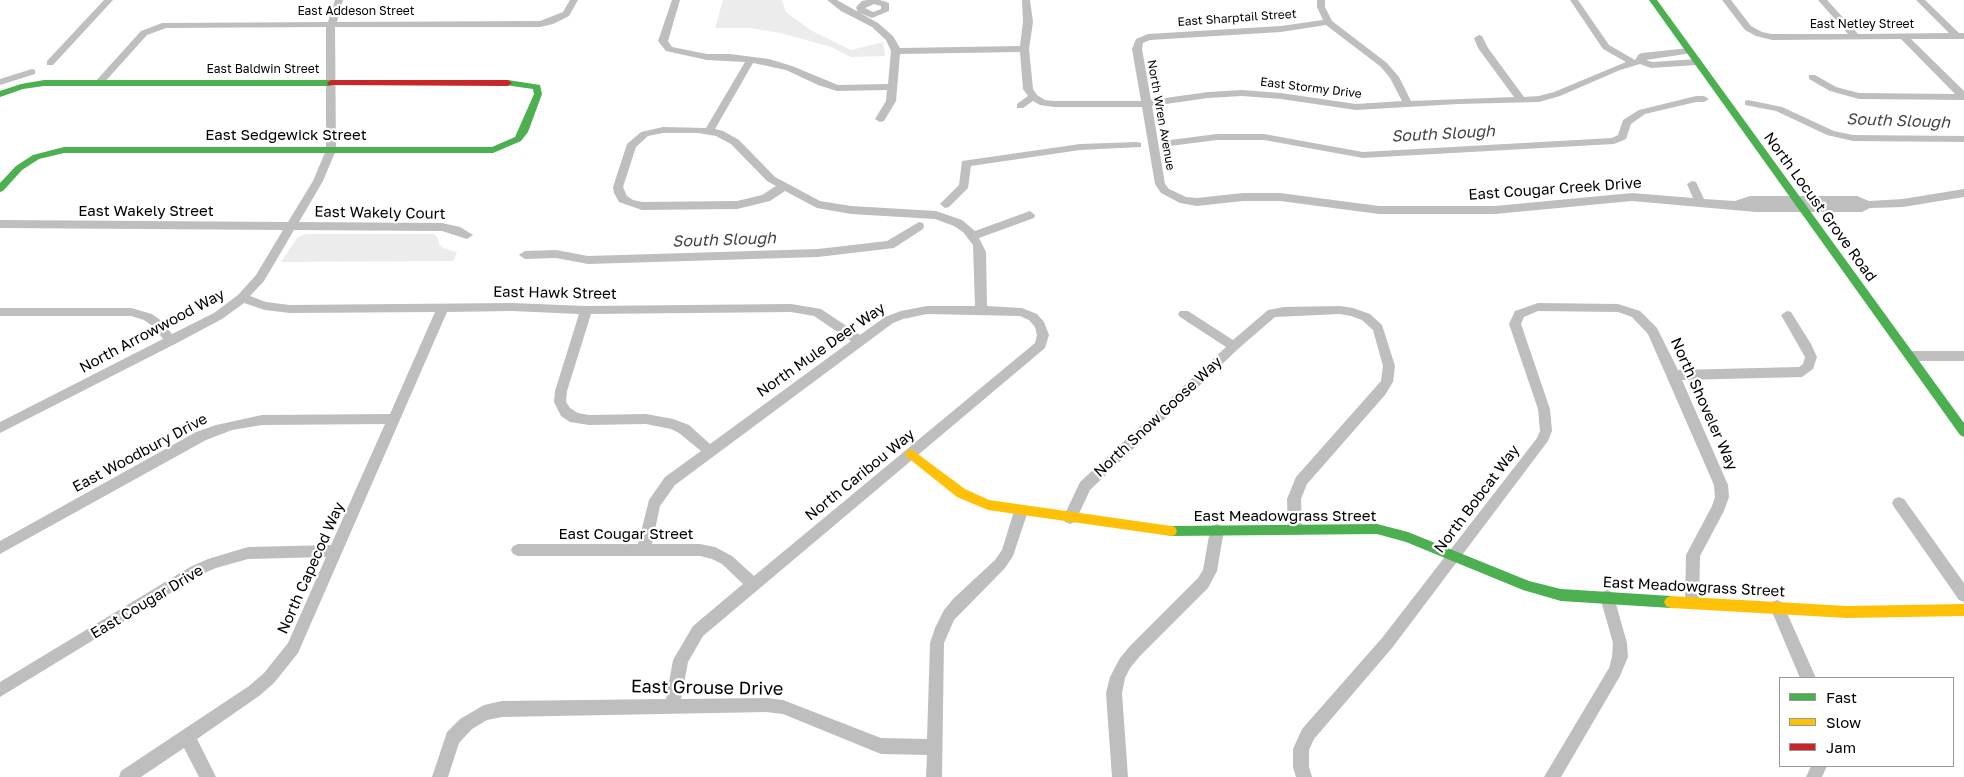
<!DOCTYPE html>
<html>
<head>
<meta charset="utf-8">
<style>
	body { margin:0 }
	#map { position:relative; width:1964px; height:777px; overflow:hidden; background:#fff; font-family:"Golos Text",sans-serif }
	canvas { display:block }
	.legend { position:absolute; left:1779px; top:677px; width:175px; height:90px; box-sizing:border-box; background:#fff; border:1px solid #999; margin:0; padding:6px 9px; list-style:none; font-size:15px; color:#000 }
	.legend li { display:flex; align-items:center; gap:10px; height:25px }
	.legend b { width:25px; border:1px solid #999 }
</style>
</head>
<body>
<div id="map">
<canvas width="1964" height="777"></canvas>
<ul class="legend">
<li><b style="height:6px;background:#4caf50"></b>Fast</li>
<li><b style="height:6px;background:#ffc107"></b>Slow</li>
<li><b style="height:6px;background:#c62828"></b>Jam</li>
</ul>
</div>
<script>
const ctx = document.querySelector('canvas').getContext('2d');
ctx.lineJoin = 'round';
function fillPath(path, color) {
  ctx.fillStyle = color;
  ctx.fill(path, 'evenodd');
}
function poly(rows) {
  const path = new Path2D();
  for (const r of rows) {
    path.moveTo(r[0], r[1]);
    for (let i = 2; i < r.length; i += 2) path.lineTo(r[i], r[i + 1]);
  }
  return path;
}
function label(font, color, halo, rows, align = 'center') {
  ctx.font = font + ' "Golos Text",sans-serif';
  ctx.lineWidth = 4.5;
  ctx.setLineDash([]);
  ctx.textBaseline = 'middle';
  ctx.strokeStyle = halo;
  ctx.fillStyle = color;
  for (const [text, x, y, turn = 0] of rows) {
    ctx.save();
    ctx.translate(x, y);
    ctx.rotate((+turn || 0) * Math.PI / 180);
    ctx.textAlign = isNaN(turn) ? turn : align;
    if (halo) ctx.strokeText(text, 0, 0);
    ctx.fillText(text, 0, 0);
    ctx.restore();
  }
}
fillPath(poly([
	[723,0,782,0,786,12,812,31,851,50,883,42,885,56,851,57,831,47,781,33,749,28,715,28],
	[306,234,434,234,438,238,439,244,443,248,457,252,453,261,281,262,297,238]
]), '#ececec');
fillPath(poly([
	[104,0,113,0,53,65,47,65,47,61,104,0],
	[32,69,35,70,35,74,0,85,0,79,32,69],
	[1696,96,1704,96,1709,99,1704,102,1696,102,1645,114,1631,124,1626,139,1614,144,1363,158,1264,140,1217,140,1170,146,1165,143,1170,140,1217,134,1264,134,1363,152,1612,138,1618,135,1623,120,1639,110,1696,96],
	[1748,100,1782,107,1834,131,1853,135,1964,136,1964,142,1853,141,1827,135,1776,111,1745,105,1745,101,1748,100],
	[1137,142,1141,143,1141,147,1080,150,971,166,968,188,949,207,945,208,940,204,959,185,962,161,1080,144,1137,142],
	[919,222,923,223,924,226,923,229,894,248,818,257,588,264,556,258,525,259,519,255,525,251,556,250,588,256,818,249,887,241,919,222]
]), '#bfbfbf');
fillPath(poly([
	[335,0,343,0,337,22,540,21,563,12,570,0,578,0,569,16,553,24,540,27,335,27,336,150,323,181,299,222,442,223,460,227,473,235,467,239,442,231,294,230,264,281,250,296,266,302,290,305,512,303,586,306,791,304,821,309,860,335,885,317,901,311,927,306,975,306,973,245,963,232,954,226,935,219,851,214,817,208,785,191,770,201,737,209,642,210,619,202,614,193,613,187,627,144,641,132,663,127,706,128,745,62,707,60,666,51,658,41,672,0,680,0,668,41,672,47,707,54,730,54,769,59,792,66,838,85,888,84,891,51,886,40,872,27,841,11,827,0,837,0,878,23,893,36,900,48,1020,46,1023,22,1022,0,1030,0,1033,22,1029,49,1033,89,1037,95,1045,100,1054,101,1141,101,1132,49,1136,39,1148,34,1281,26,1323,20,1317,7,1317,0,1325,0,1325,7,1332,21,1387,63,1399,77,1411,101,1514,97,1478,48,1474,38,1479,35,1482,36,1488,48,1524,97,1539,96,1554,92,1626,62,1603,49,1570,0,1578,0,1609,45,1635,60,1639,54,1642,53,1689,48,1692,49,1692,53,1646,60,1652,62,1697,59,1702,62,1697,65,1651,68,1640,64,1620,70,1560,96,1539,102,1458,104,1356,110,1281,99,1242,96,1208,98,1152,106,1165,184,1169,189,1186,197,1197,198,1243,193,1280,193,1379,206,1495,206,1632,193,1693,198,1687,184,1692,181,1696,182,1704,199,1735,201,1750,196,1857,196,1869,201,1903,199,1964,189,1964,197,1903,207,1870,208,1862,212,1756,212,1632,201,1495,214,1379,214,1280,201,1243,201,1197,206,1180,203,1161,193,1155,184,1142,107,1054,107,1040,105,1033,101,1023,108,1017,108,1017,104,1028,96,1023,89,1020,52,900,54,896,101,884,121,880,122,875,119,886,101,887,90,837,91,818,85,786,70,753,63,715,129,723,131,739,140,775,177,820,201,851,206,936,211,962,220,975,231,1030,211,1035,215,1034,218,979,238,986,252,987,306,1022,308,1037,314,1044,322,1049,335,1045,348,703,636,688,662,681,699,766,698,783,700,881,738,927,739,930,643,935,628,944,610,954,598,995,560,1002,550,1014,511,1016,507,1021,505,1026,507,1028,511,1013,556,1005,568,954,620,944,643,942,777,926,777,927,755,881,754,783,714,766,712,502,717,487,720,472,729,459,743,448,777,432,777,447,732,460,719,484,705,502,701,666,699,673,660,693,626,743,584,722,564,712,559,700,556,518,556,513,554,511,550,513,546,518,544,638,544,649,500,665,477,701,451,679,433,671,429,646,424,589,425,570,422,561,416,554,402,555,391,579,314,512,311,447,312,298,653,274,683,259,696,197,739,216,777,199,777,184,748,141,777,119,777,121,771,249,686,264,673,288,643,326,557,248,559,216,568,200,575,0,697,0,682,190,567,208,559,248,547,331,545,385,424,262,425,232,430,206,440,0,554,0,541,196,432,216,425,262,415,390,414,435,312,290,313,265,310,244,303,222,319,175,344,0,433,0,422,163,339,155,328,144,320,131,316,0,316,0,308,131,308,152,314,163,322,172,334,214,313,238,295,256,275,283,230,0,228,0,220,288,222,313,181,326,150,326,27,166,28,147,35,102,85,96,85,94,83,141,31,162,23,328,22,335,0],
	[1326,25,1381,67,1390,78,1402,101,1356,104,1281,93,1242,90,1208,92,1151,100,1142,49,1143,43,1150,40,1281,32,1326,25],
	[663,133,698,133,716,136,731,144,767,181,776,186,762,195,737,201,642,202,633,200,627,196,623,187,636,147,648,136,663,133],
	[791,312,814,316,851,341,710,444,689,425,673,419,646,414,589,415,578,413,570,408,566,402,567,391,591,314,791,312],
	[927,314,1020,316,1029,320,1035,327,1037,335,1035,343,754,576,732,556,715,547,700,544,652,544,660,506,675,485,893,323,903,319,927,314],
	[867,0,880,0,889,3,889,11,872,18,858,12,856,8,857,6,862,1,867,0],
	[874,4,881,6,881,9,873,12,865,8,874,4],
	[1722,0,1731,0,1751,26,1762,32,1772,34,1848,34,1818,0,1827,0,1858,34,1949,33,1916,0,1925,0,1959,33,1964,33,1964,39,1911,39,1964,91,1964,100,1859,99,1830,91,1809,79,1809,75,1815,75,1836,87,1859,93,1955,94,1901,39,1772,40,1756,36,1745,30,1722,0],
	[1538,303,1618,304,1640,311,1657,328,1678,370,1799,367,1803,364,1805,357,1781,315,1787,311,1791,312,1811,344,1817,357,1813,369,1802,377,1682,380,1728,485,1729,497,1724,511,1700,556,1699,602,1697,607,1692,609,1687,607,1685,602,1686,555,1712,506,1715,497,1714,485,1648,334,1632,317,1618,312,1538,311,1524,317,1521,324,1550,409,1552,431,1548,441,1392,648,1314,739,1309,750,1309,767,1312,777,1296,777,1293,767,1293,749,1302,729,1382,638,1537,438,1540,431,1538,409,1509,324,1515,311,1538,303],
	[1340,306,1353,308,1370,314,1382,325,1395,366,1393,382,1385,395,1307,484,1301,499,1302,529,1300,533,1295,535,1290,533,1288,529,1287,499,1296,477,1381,381,1383,366,1373,330,1362,320,1351,316,1340,314,1275,317,1238,349,1090,490,1075,522,1070,524,1065,522,1063,518,1080,482,1226,347,1180,317,1178,314,1180,311,1188,311,1233,340,1268,310,1284,307,1340,306],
	[1910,351,1964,351,1964,361,1910,361,1906,359,1904,356,1906,353,1910,351],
	[1899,497,1904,499,1964,583,1964,602,1959,600,1894,507,1892,503,1894,499,1899,497],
	[1217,524,1222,526,1224,530,1217,571,1208,588,1140,656,1130,668,1125,678,1122,693,1128,777,1112,777,1106,693,1110,677,1120,658,1130,646,1198,578,1203,570,1210,530,1212,526,1217,524],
	[1607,590,1612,592,1614,597,1627,643,1628,657,1620,676,1561,777,1544,777,1609,668,1612,657,1613,643,1600,597,1602,592,1607,590],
	[1777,600,1782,602,1816,678,1800,678,1770,607,1772,602,1777,600],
	[1811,766,1827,766,1822,777,1806,777,1811,766]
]), '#bebebe');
fillPath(poly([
	[1649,0,1657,0,1964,423,1964,437,1960,435,1649,0],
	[44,80,331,80,335,83,331,86,44,86,23,89,0,97,0,91,21,84,44,80],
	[508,80,540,85,542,94,528,132,521,141,493,153,64,153,39,159,22,170,3,191,0,192,0,183,16,166,33,155,64,147,492,147,515,137,534,94,533,89,505,85,504,83,508,80],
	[1377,524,1408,532,1529,581,1561,589,1671,596,1676,598,1678,602,1676,606,1671,608,1561,601,1523,590,1406,542,1377,534,1171,536,1167,535,1165,531,1167,527,1171,526,1377,524]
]), '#4caf50');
fillPath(poly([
	[911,449,965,489,989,500,1171,526,1175,527,1177,531,1175,535,1171,536,988,510,957,497,907,457,905,454,907,451,911,449],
	[1671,596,1847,606,1964,604,1964,616,1847,618,1671,608,1666,606,1664,602,1666,598,1671,596]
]), '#ffc107');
fillPath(poly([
	[331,80,508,80,512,83,508,86,328,85,327,83,331,80]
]), '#c62828');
label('12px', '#000', '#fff', [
	["East Addeson Street",356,11],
	["East Sharptail Street",1237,18,-4],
	["East Netley Street",1862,24],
	["East Baldwin Street",263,69],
	["East Stormy Drive",1311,88,7],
	["North Wren Avenue",1161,115,80]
]);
label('15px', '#000', '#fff', [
	["East Sedgewick Street",286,135],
	["East Cougar Creek Drive",1555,189,-4],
	["North Locust Grove Road",1820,207,54],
	["East Wakely Street",146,211],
	["East Wakely Court",380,213,1],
	["East Hawk Street",555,293,1],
	["North Arrowwood Way",152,331,-28],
	["North Mule Deer Way",821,350,-35],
	["North Shoveler Way",1704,404,66],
	["North Snow Goose Way",1158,417,-43],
	["East Woodbury Drive",140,453,-28],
	["North Caribou Way",860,475,-39],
	["North Bobcat Way",1477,499,-53],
	["East Meadowgrass Street",1285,516],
	["East Cougar Street",626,534],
	["North Capecod Way",311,568,-66],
	["East Meadowgrass Street",1694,587,3],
	["East Cougar Drive",147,602,-31]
]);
label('italic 16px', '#444', '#fff', [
	["South Slough",1898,121,2],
	["South Slough",1443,134,-3],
	["South Slough",724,240,-2]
]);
label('18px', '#000', '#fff', [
	["East Grouse Drive",707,688,1]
]);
</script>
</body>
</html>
